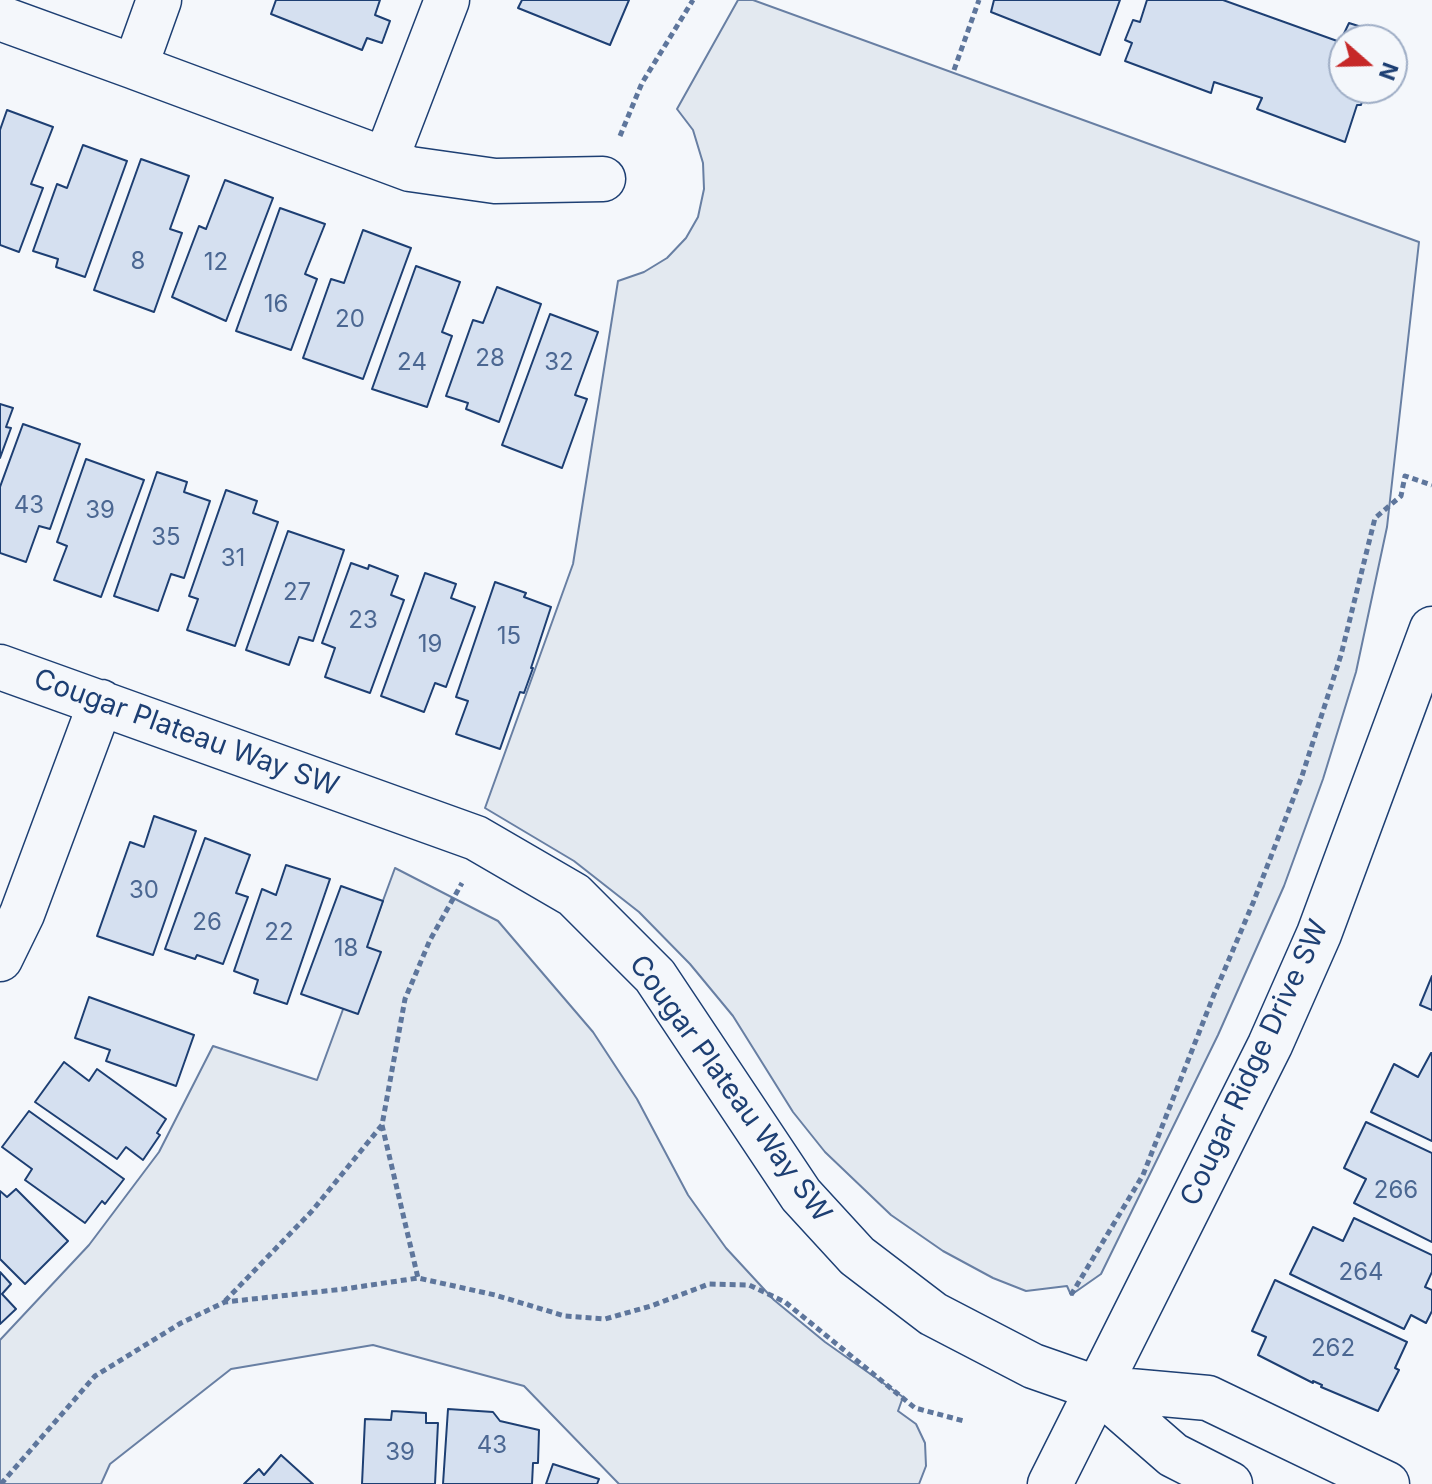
<!DOCTYPE html>
<html>
<head>
<meta charset="utf-8">
<style>
	body { margin:0 }
	#map { position:relative; width:1432px; height:1484px; overflow:hidden; background:#f4f7fb; font-family:Inter,sans-serif }
	canvas { display:block }
	.north { position:absolute; left:1328px; top:24px; width:80px; height:80px; box-sizing:border-box; background:#f4f7fb; border:2px solid #9eadc5; border-radius:50%; rotate:110deg; font-size:22px; font-weight:700; line-height:32px; text-align:center; color:#1d3f73 }
	.north::after { content:''; display:block; margin:auto; width:28px; height:36px; background:#c62828; clip-path:polygon(50% 0,100% 100%,50% 72%,0 100%) }
</style>
</head>
<body>
<div id="map">
<canvas width="1432" height="1484"></canvas>
<div class="north">N</div>
</div>
<script>
const ctx = document.querySelector('canvas').getContext('2d');
ctx.lineJoin = 'round';
function fillPath(path, color) {
  ctx.fillStyle = color;
  ctx.fill(path, 'evenodd');
}
function poly(rows) {
  const path = new Path2D();
  for (const r of rows) {
    path.moveTo(r[0], r[1]);
    for (let i = 2; i < r.length; i += 2) path.lineTo(r[i], r[i + 1]);
  }
  return path;
}
function trace(path, color, width, dash) {
  ctx.strokeStyle = color;
  ctx.lineWidth = width;
  ctx.lineCap = dash ? 'butt' : 'round';
  ctx.setLineDash(dash || []);
  ctx.stroke(path);
}
function label(font, color, halo, rows, align = 'center') {
  ctx.font = font + ' Inter,sans-serif';
  ctx.lineWidth = 6;
  ctx.setLineDash([]);
  ctx.textBaseline = 'middle';
  ctx.strokeStyle = halo;
  ctx.fillStyle = color;
  for (const [text, x, y, turn = 0] of rows) {
    ctx.save();
    ctx.translate(x, y);
    ctx.rotate((+turn || 0) * Math.PI / 180);
    ctx.textAlign = isNaN(turn) ? turn : align;
    if (halo) ctx.strokeText(text, 0, 0);
    ctx.fillText(text, 0, 0);
    ctx.restore();
  }
}
const green = poly([
	[738,0,753,0,1419,242,1387,527,1356,672,1323,779,1284,886,1218,1035,1101,1274,1071,1295,1067,1286,1026,1291,993,1278,943,1251,891,1215,825,1152,793,1112,733,1016,690,964,639,912,574,861,485,808,573,564,618,281,644,272,667,258,686,238,698,217,704,189,703,163,693,130,677,109,738,0],
	[395,868,498,921,593,1032,637,1099,688,1195,726,1248,774,1300,825,1342,903,1397,898,1411,916,1424,925,1443,926,1466,919,1484,619,1484,524,1386,373,1345,231,1369,110,1464,101,1484,0,1484,0,1340,89,1245,159,1152,213,1046,317,1080,395,868]
]);
fillPath(green, '#e3e9f0');
trace(green, '#687fa3', 2);
const building = poly([
	[276,0,380,0,375,15,390,21,382,43,367,38,362,50,271,14,276,0],
	[522,0,629,0,610,45,518,8,522,0],
	[994,0,1120,0,1100,55,991,12,994,0],
	[1147,0,1223,0,1340,42,1349,23,1371,30,1368,40,1344,40,1344,88,1366,88,1361,105,1357,105,1345,142,1257,109,1262,98,1214,82,1211,93,1125,61,1132,43,1125,40,1133,20,1140,22,1147,0],
	[7,110,53,127,31,184,43,188,19,252,0,245,0,130,7,110],
	[83,145,127,161,85,277,56,267,58,259,33,251,57,184,67,188,83,145],
	[141,159,189,176,170,229,182,233,154,312,94,290,141,159],
	[225,180,273,198,226,321,172,297,199,226,206,229,225,180],
	[280,208,325,224,305,274,317,279,291,350,236,331,280,208],
	[363,230,411,248,363,379,303,358,331,279,344,283,363,230],
	[416,266,460,282,442,332,452,336,427,407,372,389,416,266],
	[497,287,541,304,499,422,466,409,468,403,446,396,473,320,483,323,497,287],
	[550,314,598,332,575,395,587,399,562,468,502,445,550,314],
	[0,404,13,408,6,427,11,428,0,458,0,404],
	[23,424,80,444,50,529,39,526,26,562,0,553,0,487,23,424],
	[86,459,144,480,101,597,54,580,67,546,57,542,86,459],
	[157,472,187,482,184,492,210,501,184,578,171,574,158,611,114,596,157,472],
	[226,490,257,501,253,513,278,522,235,646,187,630,198,599,189,596,226,490],
	[288,531,344,550,313,641,299,637,289,665,246,650,288,531],
	[351,563,368,569,369,565,398,576,391,595,404,600,370,693,325,677,335,648,322,643,351,563],
	[425,573,456,584,451,598,475,607,446,687,435,683,424,712,381,696,425,573],
	[495,582,526,593,524,597,551,607,531,668,533,668,524,693,520,692,500,749,456,734,468,701,456,697,495,582],
	[154,816,196,831,153,955,97,936,130,842,144,847,154,816],
	[205,838,250,855,236,893,248,897,223,964,197,955,195,959,165,949,205,838],
	[286,865,330,879,287,1004,254,993,258,980,234,971,262,889,276,895,286,865],
	[341,886,383,901,367,947,381,952,358,1014,301,994,341,886],
	[1432,976,1432,1010,1420,1005,1432,976],
	[89,997,194,1035,176,1086,106,1061,110,1050,75,1038,89,997],
	[1431,1053,1432,1053,1432,1141,1371,1112,1394,1064,1418,1077,1431,1053],
	[64,1062,89,1081,97,1069,166,1119,157,1133,160,1135,143,1160,126,1147,117,1159,35,1102,64,1062],
	[29,1111,124,1179,105,1204,102,1201,85,1223,25,1180,32,1169,2,1147,29,1111],
	[1366,1122,1432,1153,1432,1242,1354,1203,1366,1179,1344,1168,1366,1122],
	[16,1189,68,1241,25,1284,0,1259,0,1191,7,1197,16,1189],
	[1354,1218,1432,1255,1432,1272,1425,1287,1432,1290,1432,1311,1426,1323,1411,1315,1404,1329,1290,1274,1313,1227,1343,1241,1354,1218],
	[0,1272,11,1284,2,1294,16,1309,0,1324,0,1272],
	[1275,1280,1407,1342,1395,1368,1399,1370,1378,1411,1321,1387,1322,1385,1313,1381,1313,1383,1258,1355,1266,1337,1252,1331,1275,1280],
	[448,1409,493,1412,500,1421,539,1430,538,1463,533,1463,532,1484,443,1484,448,1409],
	[392,1411,426,1413,426,1423,438,1423,435,1484,362,1484,365,1419,391,1420,392,1411],
	[281,1455,313,1484,244,1484,259,1469,264,1475,281,1455],
	[553,1464,599,1479,597,1484,546,1484,553,1464]
]);
fillPath(building, '#d5e0f0');
trace(building, '#1d3f73', 2);
const minor = poly([
	[0,18,135,67,159,0],
	[135,67,410,169,495,181,603,179],
	[386,159,447,0],
	[0,667,476,838,574,895,655,976,801,1195,857,1256,933,1314,1033,1366,1096,1388,1208,1398,1387,1484],
	[0,959,22,914,101,702],
	[1096,1388,1173,1455,1230,1484],
	[1050,1484,1270,1045,1319,934,1432,629]
]);
trace(minor, '#1d3f73', 47);
trace(poly([
	[954,70,979,0],
	[620,136,642,83,693,0],
	[382,1125,418,1278],
	[1071,1295,1143,1175,1213,997,1253,903,1302,776,1341,655,1375,518,1401,496,1405,476,1432,485],
	[225,1301,312,1211,382,1125,405,999,430,940,462,883],
	[1,1484,95,1376,181,1323,225,1302,344,1289,418,1278,495,1295,565,1316,605,1319,651,1306,709,1284,749,1285,785,1302,915,1408,964,1421]
]), '#5e769c', 5, [6, 4]);
trace(minor, '#f4f7fb', 44);
label('24px', '#4b6792', null, [
	["8",138,262],
	["12",216,263],
	["16",276,305],
	["20",350,320],
	["28",490,359],
	["24",412,363],
	["32",559,363],
	["43",29,506],
	["39",100,511],
	["35",166,538],
	["31",233,559],
	["27",297,593],
	["23",363,621],
	["15",509,637],
	["19",430,645],
	["30",144,891],
	["26",207,923],
	["22",279,933],
	["18",346,949],
	["266",1396,1191],
	["264",1361,1273],
	["262",1333,1349],
	["43",492,1446],
	["39",400,1453]
]);
label('28px', '#1d3f73', '#f4f7fb', [
	["Cougar Plateau Way SW",186,733,20],
	["Cougar Ridge Drive SW",1255,1063,-65],
	["Cougar Plateau Way SW",730,1089,54]
]);
</script>
</body>
</html>
